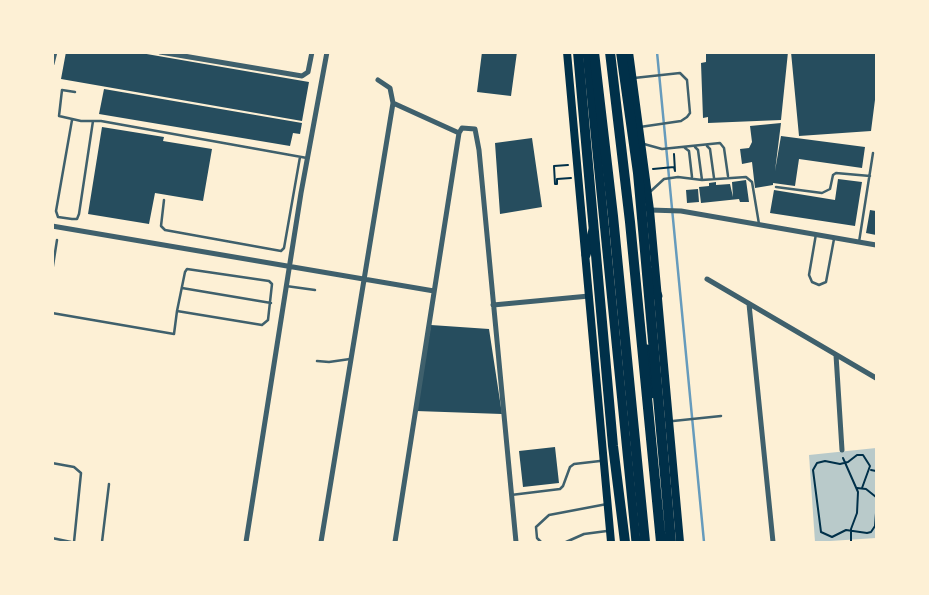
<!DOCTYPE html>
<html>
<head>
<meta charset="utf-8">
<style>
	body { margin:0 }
	#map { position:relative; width:929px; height:595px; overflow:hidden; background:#fdf0d5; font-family:Bitter,serif }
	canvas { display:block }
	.frame { position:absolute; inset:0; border:54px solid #fdf0d5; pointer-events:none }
</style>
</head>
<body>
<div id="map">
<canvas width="929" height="595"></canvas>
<div class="frame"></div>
</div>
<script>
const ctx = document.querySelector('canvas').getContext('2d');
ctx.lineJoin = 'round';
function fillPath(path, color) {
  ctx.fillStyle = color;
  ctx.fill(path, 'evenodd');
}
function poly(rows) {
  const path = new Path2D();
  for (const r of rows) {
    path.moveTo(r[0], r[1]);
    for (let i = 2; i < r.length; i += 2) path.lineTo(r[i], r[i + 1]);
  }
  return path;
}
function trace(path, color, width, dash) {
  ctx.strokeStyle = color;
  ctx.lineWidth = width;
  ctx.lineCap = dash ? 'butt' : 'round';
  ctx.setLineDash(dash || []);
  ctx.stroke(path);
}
fillPath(poly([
	[876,448,876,538,815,542,809,455]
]), '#b9caca');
trace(poly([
	[657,52,704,542]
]), '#669bbc', 2.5);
fillPath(poly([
	[66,52,135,52,309,82,302,121,61,79],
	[482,52,517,52,511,96,477,92],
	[735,52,788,52,781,120,708,123,708,117,703,118,701,63,706,62,706,54],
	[791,52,876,52,876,92,871,131,799,136],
	[104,89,302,123,300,134,293,133,290,146,99,114],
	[781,123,775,171,781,136,865,147,862,168,799,159,795,186,773,183,773,185,755,188,752,162,742,164,740,149,749,148,752,142,750,126],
	[102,127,164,137,163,141,212,149,203,201,155,193,149,224,88,214],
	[532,138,542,207,500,214,495,143],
	[838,179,862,182,855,226,770,213,774,190,835,200],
	[746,180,749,202,740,202,739,199,701,203,699,187,709,186,709,183,716,182,716,185,730,184,733,197,732,182],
	[698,189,699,202,687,203,686,190],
	[870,210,876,211,876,235,866,233],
	[431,325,489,329,502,414,416,411],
	[555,447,559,483,523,487,519,451]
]), '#264d5e');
trace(poly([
	[568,165,554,166,555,184,557,184,557,179,571,178],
	[653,169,674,167,675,171,674,154],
	[843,458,858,492,857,513,851,529,851,542],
	[871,470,876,471],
	[857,488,866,489,876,497],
	[862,488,870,466,863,455,857,455,848,462,840,464,825,461,817,463,813,470,821,532,832,537,846,530,867,533,871,532,875,526,876,513]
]), '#003049', 2);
trace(poly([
	[634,78,680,73,687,80,690,113,687,117,681,121,640,127],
	[75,92,62,90,59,116,81,121,101,121,307,158],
	[72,120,56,211,58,217,72,219,77,219,79,214,93,121],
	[644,144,662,149,720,143,724,148,728,176],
	[707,146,710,149,714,178],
	[695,147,698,150,702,180],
	[685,148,689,151,692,177],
	[776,187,822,193,830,189,833,175,836,173,870,176],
	[651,191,664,179,678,177,702,180,746,177,752,182,759,224],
	[164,200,161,226,165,230,281,251,284,248,300,157],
	[816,234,809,275,812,282,819,285,826,282,834,239],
	[859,242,873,153],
	[52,272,57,240],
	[286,286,315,290],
	[182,288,271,303],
	[52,313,174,334,177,311,185,272,187,269,269,281,272,284,268,320,262,325,177,311],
	[317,361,329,362,350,359],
	[673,421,721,416],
	[52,463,74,467,81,473,74,542],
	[511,495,560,489,563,486,570,467,574,464,600,461],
	[52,538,71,542],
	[102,542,109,484],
	[541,542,537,538,536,527,549,515,607,504],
	[566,542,584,534,607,531]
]), '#3f606c', 2.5);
trace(poly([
	[160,52,302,76,308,72,312,52],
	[52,64,55,52],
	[393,103,459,133,395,542],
	[459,133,462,128,475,129,479,150,516,542],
	[650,210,681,211,876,245],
	[52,226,434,291],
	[707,279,876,378],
	[749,304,773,542],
	[493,305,589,296],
	[836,355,842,450],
	[246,542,301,193,327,52],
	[321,542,393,103,390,88,378,80]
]), '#3f606c', 5);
trace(poly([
	[567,52,611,542],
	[629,52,650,210,680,542]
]), '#003049', 8);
trace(poly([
	[587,52,636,542],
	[586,255,593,230],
	[648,270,658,296],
	[647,349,651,394]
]), '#003049', 9);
trace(poly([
	[578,52,613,446,625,542],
	[594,52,613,216,645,542],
	[610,52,630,222,661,542],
	[621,52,638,173,671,542]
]), '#003049', 10);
</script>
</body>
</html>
